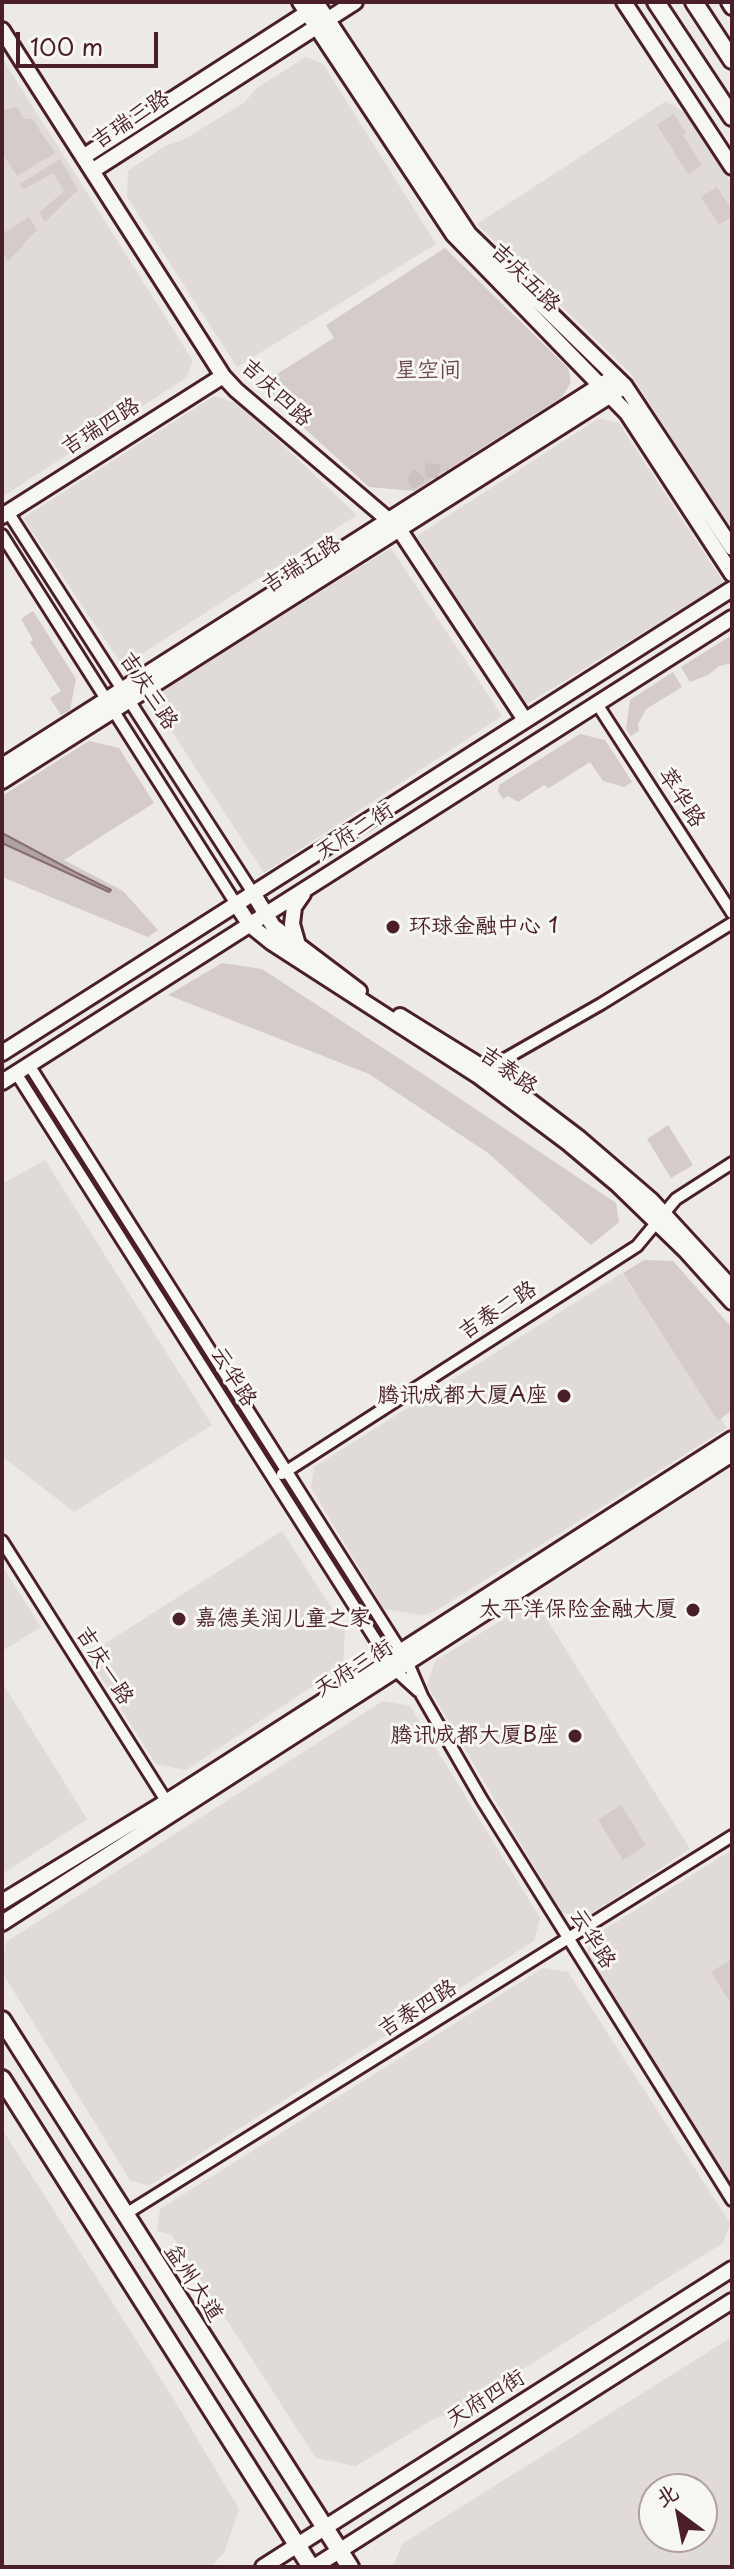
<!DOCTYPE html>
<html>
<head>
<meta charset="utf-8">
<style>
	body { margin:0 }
	#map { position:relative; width:734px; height:2569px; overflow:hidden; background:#ece9e6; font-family:"Playpen Sans","LXGW WenKai TC",sans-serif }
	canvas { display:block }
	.frame { position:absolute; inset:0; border:4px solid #4a1f2b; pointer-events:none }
	.north { position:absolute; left:638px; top:2473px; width:80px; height:80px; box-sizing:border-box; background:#f6f6f2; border:2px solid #b1a0a2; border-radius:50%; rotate:328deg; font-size:22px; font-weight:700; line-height:32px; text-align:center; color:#4a1f2b }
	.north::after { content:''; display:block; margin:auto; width:28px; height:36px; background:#4a1f2b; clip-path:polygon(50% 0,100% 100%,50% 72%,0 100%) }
	.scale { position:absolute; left:16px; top:32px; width:142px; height:36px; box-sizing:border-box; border:4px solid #4a1f2b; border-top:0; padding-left:10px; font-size:24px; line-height:28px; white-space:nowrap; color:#4a1f2b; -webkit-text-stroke:6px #f6f6f2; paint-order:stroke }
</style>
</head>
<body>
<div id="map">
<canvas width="734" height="2569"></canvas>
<div class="frame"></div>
<div class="north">北</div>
<div class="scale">100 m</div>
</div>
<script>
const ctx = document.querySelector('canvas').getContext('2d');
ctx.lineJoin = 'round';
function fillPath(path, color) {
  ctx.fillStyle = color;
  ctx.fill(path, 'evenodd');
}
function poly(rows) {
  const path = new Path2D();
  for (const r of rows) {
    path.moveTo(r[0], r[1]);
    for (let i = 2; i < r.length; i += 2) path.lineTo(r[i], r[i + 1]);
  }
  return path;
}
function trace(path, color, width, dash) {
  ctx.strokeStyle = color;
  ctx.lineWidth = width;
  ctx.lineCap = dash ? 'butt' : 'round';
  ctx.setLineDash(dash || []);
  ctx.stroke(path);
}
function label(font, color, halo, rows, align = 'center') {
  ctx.font = font + ' "Playpen Sans","LXGW WenKai TC",sans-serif';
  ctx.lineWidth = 6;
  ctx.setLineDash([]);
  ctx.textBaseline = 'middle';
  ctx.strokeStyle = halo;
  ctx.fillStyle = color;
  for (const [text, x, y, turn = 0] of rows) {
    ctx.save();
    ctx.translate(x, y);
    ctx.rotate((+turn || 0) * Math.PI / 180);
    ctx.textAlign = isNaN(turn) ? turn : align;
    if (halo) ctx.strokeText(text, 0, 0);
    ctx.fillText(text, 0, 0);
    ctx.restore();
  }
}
fillPath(poly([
	[306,57,323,64,436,244,237,367,127,197,128,171,165,146,183,140,244,103,257,88],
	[2,58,193,361,186,378,2,497],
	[666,101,685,113,732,184,732,531,630,373,477,224],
	[214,396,239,404,357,515,123,666,23,518],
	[599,418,619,423,724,583,525,705,417,536],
	[391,548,502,716,264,873,150,698],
	[45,1160,212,1425,74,1512,2,1456,2,1184],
	[622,1273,727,1428,434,1612,421,1615,384,1609,311,1488,314,1467],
	[282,1531,345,1629,343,1666,186,1770,156,1764,87,1655],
	[2,1566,41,1627,2,1651],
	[535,1600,690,1849,584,1918,561,1912,427,1685,435,1661],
	[2,1682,87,1819,2,1874],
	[383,1701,410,1706,540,1918,534,1941,149,2186,130,2180,2,1972,6,1942],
	[732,1850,732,2186,586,1956,592,1937],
	[543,1968,568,1972,730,2223,723,2243,458,2410,432,2420,356,2466,316,2458,171,2234,157,2231,160,2209],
	[2,2129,173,2398,239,2509,224,2553,210,2567,2,2567],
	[732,2337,732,2567,393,2567,402,2544],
	[654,2489,702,2489,702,2537,654,2537]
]), '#e0dad8');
fillPath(poly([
	[17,107,24,119,32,119,55,153,17,176,2,153,2,110],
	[674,114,686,133,683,135,702,165,688,174,657,125],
	[60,159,78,190,45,222,39,213,64,191,53,173,24,189,20,184],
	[717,187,732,211,732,216,719,225,701,197],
	[29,217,37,230,8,261,2,252,2,234],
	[445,248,568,368,571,382,562,397,414,491,369,487,258,386,334,338,326,325],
	[33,611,76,679,70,710,61,715,50,698,61,691,30,642,33,640,21,619],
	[732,635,732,663,719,666,708,675,690,682,681,667],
	[673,672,682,687,646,709,638,724,639,731,631,736,626,729,630,700],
	[580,734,605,740,632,782,624,787,603,781,590,762,549,788,544,785,518,802,508,796,503,799,498,791,499,785],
	[89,741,119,748,154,803,64,860,123,891,158,930,148,937,2,877,2,796],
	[222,963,262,969,435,1082,616,1203,619,1222,591,1245,488,1153,369,1074,168,995],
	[668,1125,693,1165,671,1178,647,1139],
	[644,1260,673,1261,732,1328,732,1410,718,1421,623,1273],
	[621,1805,646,1845,623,1860,598,1820],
	[732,1959,732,2005,711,1972]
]), '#d4cbca');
const water = poly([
	[2,833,73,871,111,890,109,892,2,843,2,833]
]);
fillPath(water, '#b1a2a3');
trace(water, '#886e73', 2);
trace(poly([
	[531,305,613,386,610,388],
	[428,504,415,479,421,472,432,470,447,474]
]), '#ccc1c1', 14, [14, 7]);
const street = poly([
	[8,512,253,893],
	[2,535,236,904],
	[597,704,732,913],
	[29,1065,407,1661,422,1696,482,1800,732,2200],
	[482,1072,601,1004,732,923],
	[16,1073,394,1669,418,1691],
	[282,1474,637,1246,676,1199,732,1163],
	[2,1541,170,1807],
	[124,2215,732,1836]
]);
const secondary = poly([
	[300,2,453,234,627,413,732,574],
	[316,2,469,234,625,386,732,548],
	[624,2,732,167],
	[729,2,732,7],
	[2,30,223,376,236,390,399,529,525,720],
	[83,157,313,9],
	[92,171,355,2],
	[2,516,223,376],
	[2,766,615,376],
	[2,781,625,386],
	[253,893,273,926,359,991],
	[236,904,250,925,271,942,477,1075,568,1143,618,1185,686,1251,732,1302],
	[298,945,292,924,294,907,303,894],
	[400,1016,500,1078,579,1138,651,1200,729,1285],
	[2,1053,732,589],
	[2,1082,732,618],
	[2,1902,166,1802,732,1439],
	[2,1923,732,1454],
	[263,2567,732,2269],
	[314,2567,732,2301]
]);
const primary = poly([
	[656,2,732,117],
	[694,2,732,60],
	[2,2020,350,2567],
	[2,2079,311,2567]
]);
trace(street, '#4a1f2b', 16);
trace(secondary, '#4a1f2b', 20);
trace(primary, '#4a1f2b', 22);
trace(street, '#f6f6f2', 10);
trace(secondary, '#f6f6f2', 14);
trace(primary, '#f6f6f2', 16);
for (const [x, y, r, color] of [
	[393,927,8,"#4a1f2b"],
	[564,1396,8,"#4a1f2b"],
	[693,1610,8,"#4a1f2b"],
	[179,1619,8,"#4a1f2b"],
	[575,1736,8,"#4a1f2b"]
]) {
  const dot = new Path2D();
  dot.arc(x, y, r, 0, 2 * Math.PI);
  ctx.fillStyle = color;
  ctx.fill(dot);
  trace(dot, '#f6f6f2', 3);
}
label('22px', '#4a1f2b', '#f6f6f2', [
	["吉瑞三路",131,120,-33],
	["吉庆五路",525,278,45],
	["吉庆四路",276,393,43],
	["吉瑞四路",101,427,-32],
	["吉瑞五路",302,565,-32],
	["吉庆三路",148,691,57],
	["萃华路",681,798,57],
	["天府二街",355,832,-32],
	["吉泰路",508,1071,36],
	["吉泰二路",498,1311,-33],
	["云华路",233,1377,58],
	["吉庆一路",104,1666,58],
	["天府三街",354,1669,-32],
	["云华路",592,1939,58],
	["吉泰四路",418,2009,-32],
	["益州大道",193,2283,57],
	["天府四街",486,2399,-32]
]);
label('22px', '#6c4a53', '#f6f6f2', [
	["星空间",428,371]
]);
label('22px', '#4a1f2b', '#f6f6f2', [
	["环球金融中心 1",409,927,"left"],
	["腾讯成都大厦A座",548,1396],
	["太平洋保险金融大厦",677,1610],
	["嘉德美润儿童之家",195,1619,"left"],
	["腾讯成都大厦B座",559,1736]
], 'right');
</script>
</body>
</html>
